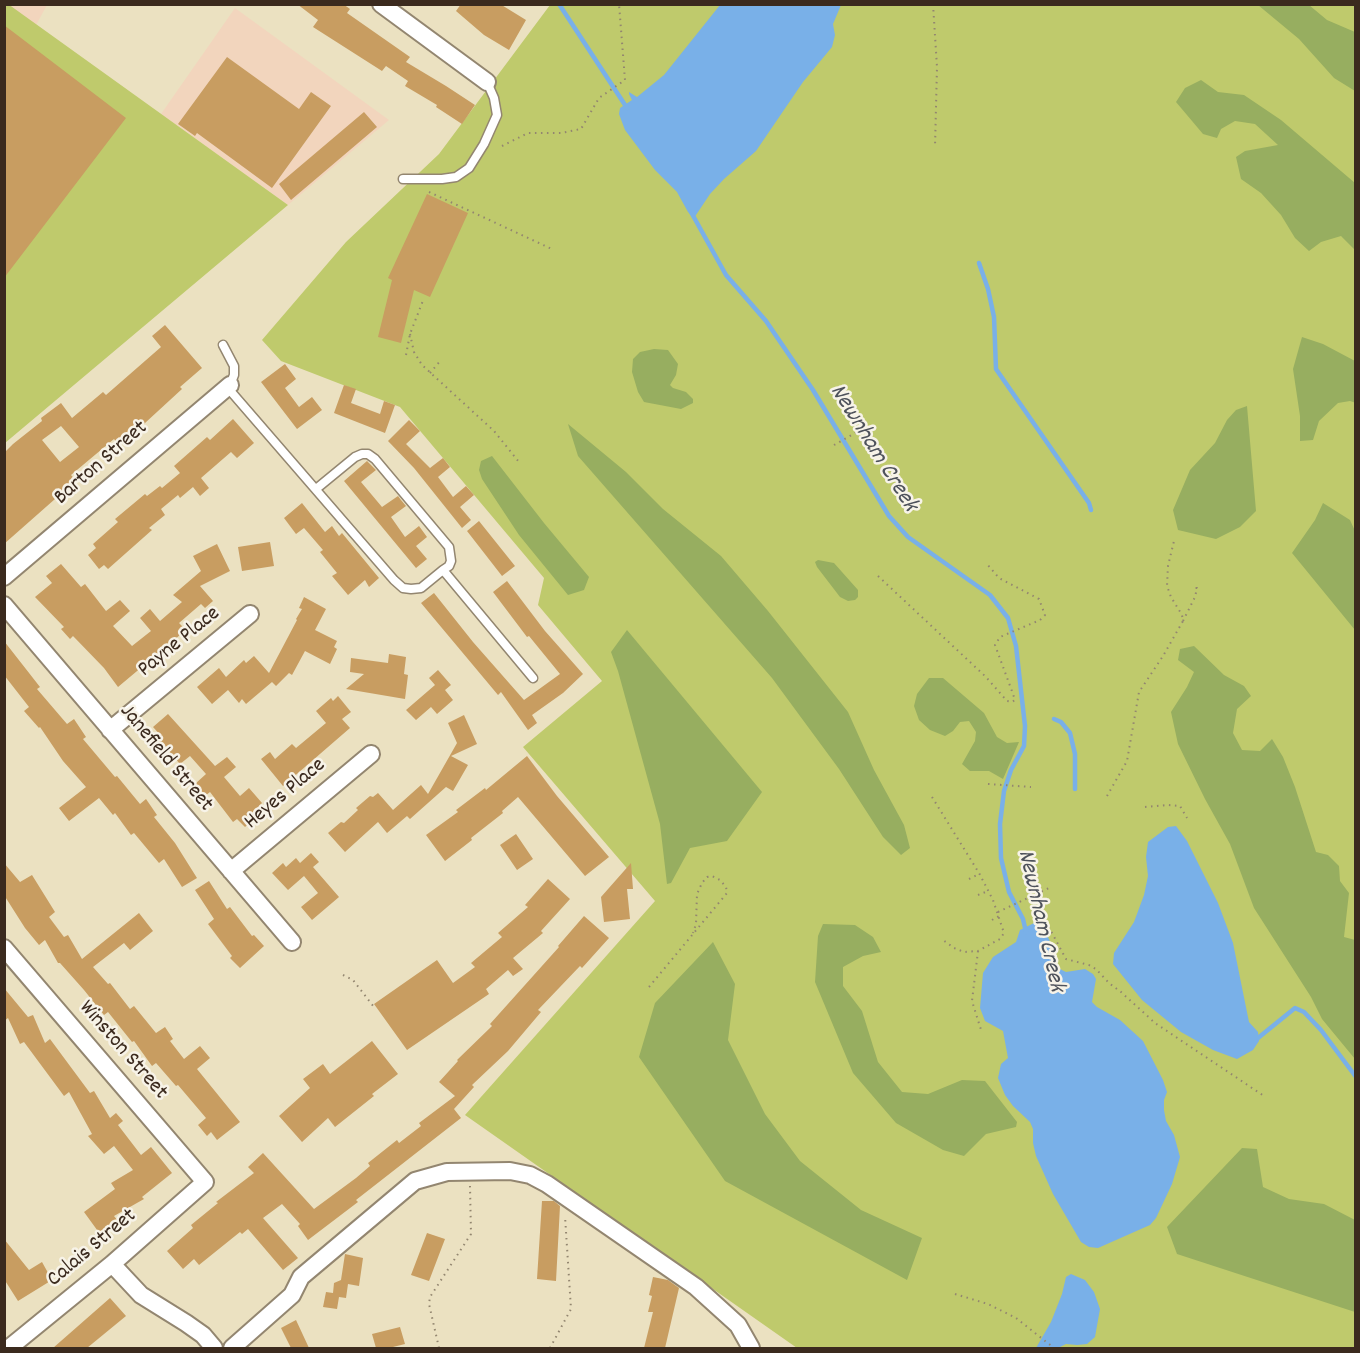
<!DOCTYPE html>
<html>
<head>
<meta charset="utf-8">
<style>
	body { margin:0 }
	#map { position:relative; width:1360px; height:1353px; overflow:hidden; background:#ebe1c1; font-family:Dekko,sans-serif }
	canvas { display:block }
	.frame { position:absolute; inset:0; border:6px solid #3b2a1e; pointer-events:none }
</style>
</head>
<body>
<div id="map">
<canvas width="1360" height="1353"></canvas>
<div class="frame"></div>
</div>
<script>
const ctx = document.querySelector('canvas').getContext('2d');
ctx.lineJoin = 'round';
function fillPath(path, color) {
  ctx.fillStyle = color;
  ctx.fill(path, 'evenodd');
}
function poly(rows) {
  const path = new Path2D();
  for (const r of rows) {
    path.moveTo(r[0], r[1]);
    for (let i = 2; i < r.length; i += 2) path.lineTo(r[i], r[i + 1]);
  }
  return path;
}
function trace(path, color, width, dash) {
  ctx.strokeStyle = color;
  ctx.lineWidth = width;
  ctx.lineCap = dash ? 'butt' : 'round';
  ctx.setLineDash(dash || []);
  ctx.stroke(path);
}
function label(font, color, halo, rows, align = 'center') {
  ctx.font = font + ' Dekko,sans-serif';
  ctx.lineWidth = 5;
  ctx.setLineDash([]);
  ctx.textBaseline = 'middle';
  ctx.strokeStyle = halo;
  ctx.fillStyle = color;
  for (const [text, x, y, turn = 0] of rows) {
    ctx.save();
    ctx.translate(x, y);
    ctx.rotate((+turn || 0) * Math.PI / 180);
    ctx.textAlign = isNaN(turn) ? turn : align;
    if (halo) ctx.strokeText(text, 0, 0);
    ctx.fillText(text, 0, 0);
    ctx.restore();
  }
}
fillPath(poly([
	[8,5,47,5,36,25],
	[235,8,389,120,288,205,161,114]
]), '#f2d5bd');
fillPath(poly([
	[8,4,288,205,5,443,4,5],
	[550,5,1355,5,1355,1348,797,1348,465,1115,655,901,523,747,602,681,538,605,544,578,400,407,281,361,262,340,346,242,439,154]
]), '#bfca6c');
fillPath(poly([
	[1258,5,1309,5,1327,20,1355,32,1355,91,1334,78,1299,39],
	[1201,80,1218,92,1244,95,1281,120,1355,183,1355,250,1341,236,1321,242,1309,251,1295,238,1281,215,1261,193,1241,179,1236,157,1245,151,1278,145,1255,124,1235,121,1221,129,1217,138,1203,134,1176,102,1185,88],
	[1302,337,1323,344,1355,361,1356,403,1350,401,1338,403,1319,421,1313,440,1300,441,1300,416,1293,369],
	[654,349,668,350,678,364,676,375,670,385,673,388,686,392,693,399,693,403,681,409,644,402,638,392,632,372,633,359,640,352],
	[1247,406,1256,511,1240,527,1216,539,1178,530,1173,510,1190,470,1215,443,1227,420,1236,410],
	[568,424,626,472,663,509,721,556,768,611,848,712,874,770,904,825,910,848,901,855,883,837,839,769,772,678,578,456],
	[492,456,544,523,589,577,584,590,568,595,519,535,482,479,479,470,481,461],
	[1323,503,1350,520,1355,531,1355,630,1292,553,1315,520],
	[818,560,834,563,858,590,858,597,855,600,848,601,840,597,817,567,815,562],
	[627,630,762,792,727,841,690,848,671,883,667,884,660,824,618,671,611,652],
	[1194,646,1224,675,1244,686,1251,696,1237,709,1233,733,1242,750,1260,751,1272,739,1283,757,1295,787,1316,852,1328,855,1339,866,1340,881,1349,893,1344,937,1355,940,1355,1059,1322,1019,1311,997,1254,908,1230,844,1205,799,1178,744,1171,712,1187,687,1194,672,1178,660,1180,649],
	[929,678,943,678,984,713,997,737,1007,743,1019,742,1003,779,989,771,970,771,962,764,975,741,976,732,969,721,960,722,953,731,945,736,930,730,919,720,914,706,917,694],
	[823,924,855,925,873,937,881,952,863,956,843,967,843,986,862,1011,878,1062,902,1092,928,1094,962,1080,985,1081,1017,1122,1016,1127,986,1134,964,1156,943,1150,896,1123,853,1073,815,982,818,936],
	[713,942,735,984,728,1040,765,1114,800,1161,861,1210,922,1238,907,1280,725,1181,639,1057,655,1003],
	[1242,1148,1257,1149,1263,1187,1289,1199,1324,1204,1355,1220,1355,1312,1177,1254,1167,1227]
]), '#97ae60');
fillPath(poly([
	[720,5,841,5,833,24,835,35,832,47,803,82,756,151,724,179,710,194,694,218,688,212,677,192,655,170,625,130,619,114,620,108,632,100,629,94,629,92,637,97,664,75],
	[1176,826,1187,841,1218,903,1233,943,1249,1022,1258,1032,1259,1041,1253,1050,1237,1059,1213,1050,1181,1032,1142,1000,1113,964,1114,953,1134,922,1144,895,1148,876,1146,857,1148,842,1168,827],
	[1034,923,1043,929,1049,939,1058,968,1066,972,1085,969,1093,974,1096,979,1092,1002,1097,1007,1120,1020,1143,1041,1163,1080,1167,1092,1164,1100,1164,1110,1166,1121,1174,1135,1180,1157,1172,1184,1156,1218,1150,1225,1098,1248,1089,1247,1081,1242,1053,1194,1036,1156,1033,1143,1033,1129,1030,1122,1013,1106,1005,1095,998,1078,1001,1064,1008,1058,1003,1031,985,1021,980,1008,983,973,993,957,1016,942,1020,930],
	[1071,1274,1085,1280,1094,1292,1100,1309,1095,1337,1087,1344,1077,1345,1066,1344,1058,1348,1036,1348,1051,1322,1062,1294,1066,1277]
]), '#79b0e8');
trace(poly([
	[559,4,627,108],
	[691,212,726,275,766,321,813,390,889,516,908,537,990,595,1008,618,1016,646,1025,726,1024,746,1011,770,1004,791,1000,824,1001,858,1009,892,1023,919,1026,932],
	[979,263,988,289,994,317,996,369,1089,503,1091,510],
	[1054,719,1061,722,1070,733,1075,754,1075,789],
	[1258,1038,1295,1008,1304,1012,1321,1030,1356,1077]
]), '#79b0e8', 4.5);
fillPath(poly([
	[297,4,343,4,350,9,347,13,410,57,406,62,446,86,475,105,462,124,436,107,437,105,405,86,408,81,386,66,382,71,313,27,318,20],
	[461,4,500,4,526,20,509,50,484,35,456,11],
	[4,25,126,118,4,278],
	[227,57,299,109,311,92,331,106,272,188,197,133,195,136,178,124],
	[364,112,377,127,291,200,279,184],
	[427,194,468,213,430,297,414,290,401,343,378,337,392,280,388,278],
	[165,325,202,368,180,387,182,389,145,423,119,445,114,439,71,475,77,482,55,499,4,544,4,453,13,444,42,421,41,418,61,403,72,418,103,392,106,395,161,347,152,336],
	[61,426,79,447,60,462,42,440],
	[285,364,296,379,285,388,299,407,312,397,322,410,297,429,261,382],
	[344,385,356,389,351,403,380,414,384,401,395,405,385,433,334,413],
	[233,419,254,443,237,458,231,452,201,478,209,488,200,496,193,487,180,498,178,495,161,509,165,515,149,528,152,530,108,569,104,565,99,569,88,555,96,548,93,544,118,522,115,519,145,494,147,496,160,486,162,488,180,473,174,466,207,437,210,440],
	[409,420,420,431,406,444,430,468,443,458,450,467,438,477,453,497,466,486,474,495,460,507,471,520,462,528,414,468,388,441],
	[367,461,376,470,361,482,382,507,398,496,401,500,406,506,391,517,405,537,419,526,427,537,416,546,427,559,416,568,344,481],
	[302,503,325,532,332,526,339,536,342,533,379,578,369,587,365,580,348,595,332,576,337,573,320,552,323,550,304,528,296,534,284,518],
	[479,521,515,566,502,576,467,531],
	[270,542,274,566,242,571,238,547],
	[217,544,230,571,200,586,213,601,205,608,201,604,179,623,186,630,118,687,104,668,73,636,70,639,61,629,64,627,35,597,52,583,46,576,61,564,81,587,85,584,106,611,120,600,130,611,113,626,132,646,151,631,140,618,150,609,160,621,182,602,173,595,201,571,193,556],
	[507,581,545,631,583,674,563,693,532,715,537,723,528,730,501,692,498,695,421,603,434,593,473,642,524,700,560,674,529,636,527,637,493,592],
	[304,597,326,609,315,630,337,641,334,647,337,649,330,664,305,651,292,675,289,673,276,686,272,682,246,704,242,699,239,703,228,690,212,704,197,687,219,668,226,677,244,660,246,663,254,656,269,673,297,620,296,619,302,609,299,608],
	[4,641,40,687,37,689,67,724,74,719,86,737,83,739,115,777,117,776,140,804,146,799,157,815,154,817,175,843,197,878,182,887,164,859,159,863,134,833,131,835,115,813,113,815,99,798,69,821,59,808,86,787,63,761,40,727,39,728,24,711,29,707,4,675],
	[389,654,406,657,404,674,408,675,405,699,346,689,364,674,350,672,351,658,388,663],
	[438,670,451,685,445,690,453,700,437,714,431,707,416,720,406,710,435,685,429,678],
	[338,696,351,712,342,719,350,728,283,786,261,759,270,752,275,759,292,744,296,748,326,723,316,711,331,698,333,701],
	[168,714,215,766,227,757,236,767,224,777,240,796,249,788,262,803,257,808,261,813,245,827,237,819,233,822,210,792,205,796,195,784,206,774,190,756,180,764,167,749,165,751,157,742,163,738,153,727],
	[464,715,477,744,451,756,468,765,453,791,446,787,410,819,407,816,387,833,378,822,345,852,328,833,341,822,344,823,358,810,356,808,370,796,373,797,378,793,393,810,421,785,428,794,457,743,448,723],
	[527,756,557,796,609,857,585,876,518,797,502,811,503,813,471,838,472,840,445,861,426,835,458,812,456,810,485,788,486,790],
	[516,834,533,859,517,870,500,845],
	[311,853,319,862,313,867,339,897,312,920,301,907,318,893,304,876,288,890,272,873,283,863,286,867,296,858,300,863],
	[4,863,20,882,32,875,55,912,49,917,64,937,68,935,82,959,139,913,153,931,130,950,124,943,93,967,108,984,110,983,130,1009,134,1006,156,1033,165,1027,173,1039,170,1041,184,1059,200,1046,210,1058,197,1069,240,1122,217,1140,211,1132,207,1136,198,1125,206,1118,178,1085,176,1086,156,1063,152,1066,134,1041,132,1042,108,1012,104,1015,84,990,60,963,58,963,45,940,39,945,25,928,4,895],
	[631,863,633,889,627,889,630,919,604,922,601,897],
	[548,879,570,899,541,931,543,933,513,958,523,969,513,976,508,970,486,989,489,994,407,1050,374,1004,437,960,453,983,475,967,471,963,502,937,498,933,528,907,525,905],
	[209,881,227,909,230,907,252,936,254,935,264,946,240,968,230,958,232,956,208,924,214,919,195,890],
	[584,916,609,938,582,968,580,966,538,1010,541,1012,508,1051,472,1085,474,1087,454,1109,461,1118,356,1200,358,1202,308,1240,298,1226,300,1224,282,1204,263,1218,298,1258,283,1270,248,1229,242,1234,240,1232,199,1265,194,1259,183,1269,167,1251,193,1228,191,1225,218,1203,216,1202,254,1173,248,1167,263,1153,314,1209,356,1178,370,1166,368,1163,397,1140,399,1143,421,1126,419,1123,455,1096,439,1082,458,1061,457,1060,492,1026,490,1024,559,947,558,946],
	[4,988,28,1017,33,1015,45,1043,50,1039,90,1093,94,1091,110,1118,116,1113,123,1121,118,1125,141,1155,151,1147,172,1173,142,1197,144,1199,114,1216,118,1221,100,1234,84,1212,115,1189,111,1183,133,1170,114,1146,104,1154,88,1136,92,1134,69,1092,64,1096,24,1042,20,1044,8,1018,4,1021],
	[372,1041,398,1074,372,1094,374,1096,335,1127,328,1118,302,1142,279,1116,310,1088,303,1079,323,1064,330,1074],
	[542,1201,554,1201,560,1206,556,1281,537,1279],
	[427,1233,445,1239,429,1281,411,1275],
	[4,1239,29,1270,42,1262,52,1280,18,1301,4,1279],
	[345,1254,363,1258,359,1286,348,1284,346,1298,339,1297,337,1309,323,1307,326,1292,333,1293,334,1283,341,1280],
	[653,1277,668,1280,679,1288,665,1348,644,1348,653,1312,648,1312,652,1296,649,1295],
	[110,1298,126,1316,87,1348,53,1348],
	[296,1320,309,1348,291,1348,281,1328],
	[400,1327,405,1344,389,1348,376,1348,372,1334]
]), '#c89d61');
const service = poly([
	[403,179,442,179,456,177,469,168,484,144,497,115,494,98,487,82],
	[223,345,234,366,234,375,230,385],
	[227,387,394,580,403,588,411,589,421,588,443,570,533,678],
	[316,489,355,457,362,454,368,454,375,459,449,547,451,561,449,566,443,570]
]);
const minor = poly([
	[381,4,487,82],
	[4,577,230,385],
	[4,605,292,942],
	[110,730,250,614],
	[231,871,371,754],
	[4,948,205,1182,112,1264,9,1348],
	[112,1264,141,1295,186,1323,203,1335,214,1348],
	[232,1348,292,1295,301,1277,415,1181,447,1172,510,1171,530,1175,547,1184,696,1287,738,1325,751,1348]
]);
trace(service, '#938670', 11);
trace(minor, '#938670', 20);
trace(poly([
	[933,4,937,67,935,147],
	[502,146,528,133,561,133,581,129,599,98,625,80,619,4],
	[429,192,554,250],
	[410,334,414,352,422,365,494,431,519,462],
	[406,355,410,334,424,298],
	[430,373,441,360],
	[834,445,857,432,871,427],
	[878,576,986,677,1007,701,1012,702,1015,700,1013,694,995,645,1000,637,1040,620,1045,615,1039,599,999,578,987,564],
	[1183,621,1195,597,1197,588,1193,588],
	[988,784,1031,787],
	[1107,796,1127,761,1139,692,1163,656,1183,621,1182,615,1171,597,1167,586,1168,566,1174,541],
	[932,797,979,873,993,900,1004,933,1000,939,978,951,964,952,954,948,943,940],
	[1145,807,1168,805,1180,806,1187,818],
	[969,879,979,874],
	[978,895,988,891],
	[1030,896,1038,907,1066,959,1089,965,1096,969,1109,983,1121,992,1155,1023,1264,1096],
	[998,912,1049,888],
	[992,920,999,916],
	[978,951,972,1001,982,1033],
	[343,975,353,980,374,1007],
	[649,987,727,893,726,887,720,880,712,876,707,877,702,883,697,894,696,924,693,933],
	[955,1294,988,1304,1016,1318,1054,1348],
	[439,1348,429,1304,430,1297,471,1234,470,1186],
	[550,1348,571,1309,565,1216]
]), '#938670', 2, [1.5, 4.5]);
trace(service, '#fff', 8);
trace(minor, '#fff', 16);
label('22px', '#3b2a1e', '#f7f3e8', [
	["Barton Street",102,464,-41],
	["Payne Place",180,643,-39],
	["Janefield Street",165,759,50],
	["Heyes Place",286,795,-40],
	["Winston Street",122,1051,49],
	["Calais Street",93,1249,-40]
]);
label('italic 24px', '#4e525b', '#f7f3e8', [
	["Newnham Creek",872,449,58],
	["Newnham Creek",1039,921,77]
]);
</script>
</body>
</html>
